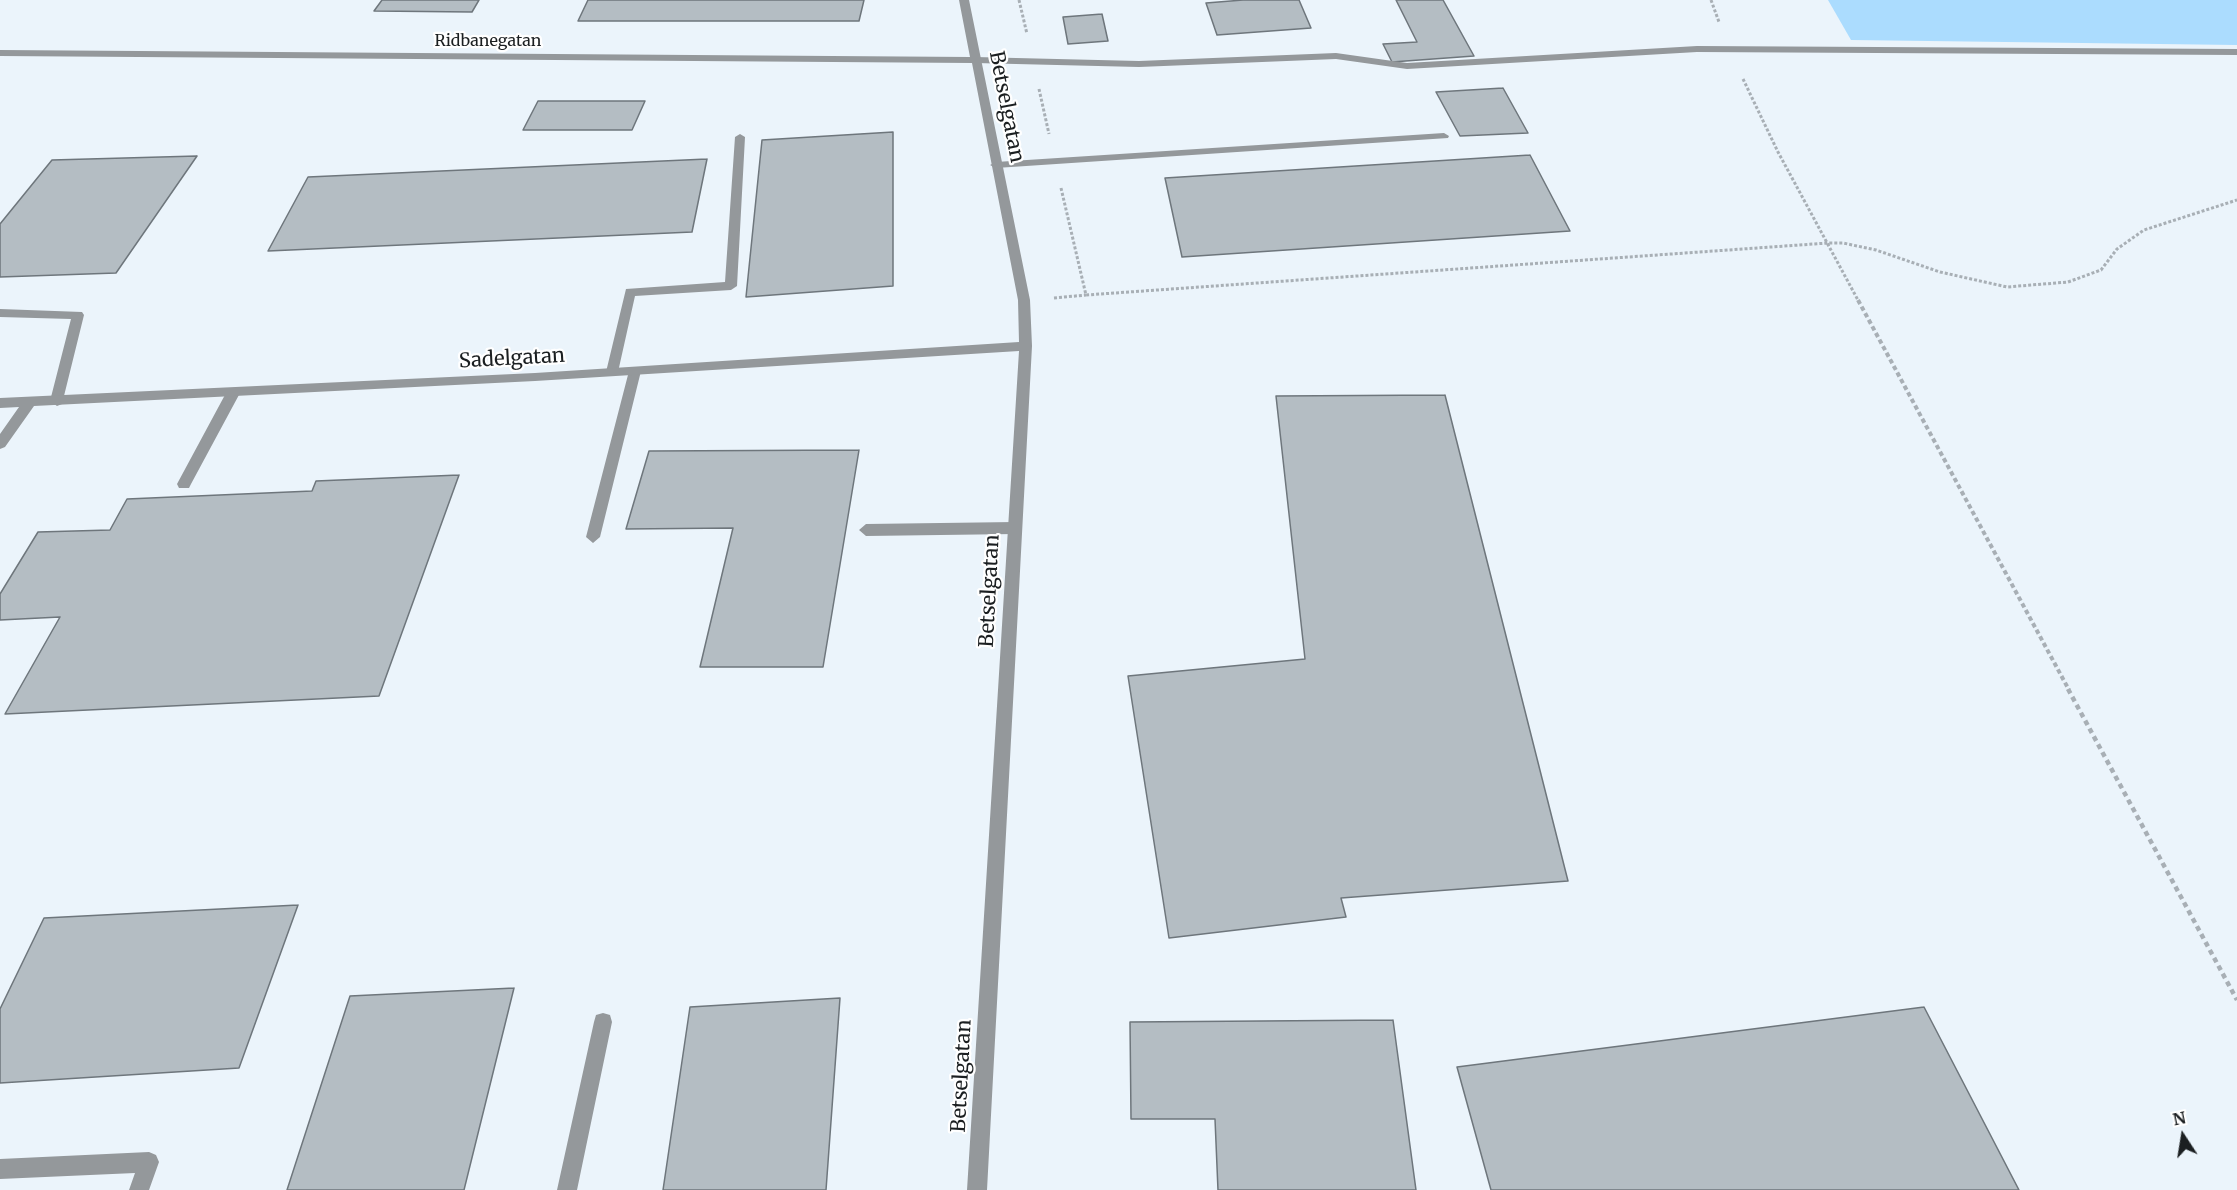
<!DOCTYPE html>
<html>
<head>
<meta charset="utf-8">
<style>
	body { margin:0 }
	#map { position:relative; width:2237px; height:1190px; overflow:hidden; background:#ebf4fb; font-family:Merriweather,serif }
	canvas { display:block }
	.north { position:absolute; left:2153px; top:1106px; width:60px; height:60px; -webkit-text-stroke:4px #fff; paint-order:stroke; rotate:348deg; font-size:16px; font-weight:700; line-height:24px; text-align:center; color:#1b1f21 }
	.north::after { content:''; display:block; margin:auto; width:21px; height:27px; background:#1b1f21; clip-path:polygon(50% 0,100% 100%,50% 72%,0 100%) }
</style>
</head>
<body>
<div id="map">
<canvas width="2237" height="1190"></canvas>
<div class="north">N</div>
</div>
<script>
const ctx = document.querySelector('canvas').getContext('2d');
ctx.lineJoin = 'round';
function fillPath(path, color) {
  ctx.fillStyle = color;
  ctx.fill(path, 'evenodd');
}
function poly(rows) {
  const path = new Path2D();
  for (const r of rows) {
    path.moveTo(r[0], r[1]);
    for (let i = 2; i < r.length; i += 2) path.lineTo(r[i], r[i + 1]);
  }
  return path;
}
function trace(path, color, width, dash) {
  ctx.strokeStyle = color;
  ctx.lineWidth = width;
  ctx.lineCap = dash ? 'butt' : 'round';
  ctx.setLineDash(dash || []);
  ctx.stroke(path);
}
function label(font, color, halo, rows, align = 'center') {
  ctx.font = font + ' Merriweather,serif';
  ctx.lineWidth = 4.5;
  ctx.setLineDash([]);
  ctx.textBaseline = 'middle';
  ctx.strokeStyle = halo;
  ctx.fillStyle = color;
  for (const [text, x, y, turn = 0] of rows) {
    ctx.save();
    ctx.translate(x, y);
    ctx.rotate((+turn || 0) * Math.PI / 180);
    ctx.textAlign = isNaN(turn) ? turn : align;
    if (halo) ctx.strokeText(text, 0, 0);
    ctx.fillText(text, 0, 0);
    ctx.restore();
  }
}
fillPath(poly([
	[1828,0,2237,0,2237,45,1851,40]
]), '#abdcfe');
const building = poly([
	[382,0,479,0,472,12,374,11,382,0],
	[588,0,864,0,859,21,578,21,588,0],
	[1243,0,1299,0,1311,28,1217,35,1206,3,1243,0],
	[1396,0,1443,0,1474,56,1392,62,1383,44,1417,42,1396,0],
	[1102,14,1108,41,1068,44,1063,17,1102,14],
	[1503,88,1528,133,1460,136,1436,92,1503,88],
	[538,101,645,101,632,130,523,130,538,101],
	[893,132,893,286,746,297,762,140,893,132],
	[1530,155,1570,231,1182,257,1165,178,1530,155],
	[197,156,116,273,0,277,0,224,52,160,197,156],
	[707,159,692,232,268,251,308,177,707,159],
	[1445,395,1568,881,1341,898,1346,917,1169,938,1128,676,1305,659,1276,396,1445,395],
	[859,450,823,667,700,667,733,528,626,529,649,451,859,450],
	[459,475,379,696,5,714,60,617,0,620,0,594,38,532,110,530,127,499,312,491,316,481,459,475],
	[298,905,239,1068,0,1083,0,1009,44,918,298,905],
	[514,988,464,1190,287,1190,350,996,514,988],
	[840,998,826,1190,663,1190,690,1007,840,998],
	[1924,1007,2019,1190,1491,1190,1457,1067,1924,1007],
	[1393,1020,1416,1190,1218,1190,1215,1119,1131,1119,1130,1022,1393,1020]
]);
fillPath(building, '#b4bdc3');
trace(building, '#6e767c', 1.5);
trace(poly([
	[1019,0,1027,34],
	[1711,0,1719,22],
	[1743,79,1778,152,1859,302],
	[1039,89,1049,134],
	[1061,188,1086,295,1828,243,1843,243,1876,250,1940,272,2007,287,2068,282,2101,270,2117,249,2144,230,2237,200],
	[1054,298,1086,295]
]), '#a8afb5', 3, [3, 2]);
trace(poly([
	[1858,300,2069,690]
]), '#a8afb5', 4, [4.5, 3]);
trace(poly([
	[2068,689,2237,1000]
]), '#a8afb5', 4.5, [5, 4]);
fillPath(poly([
	[1697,46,2237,49,2237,55,1697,52,1407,69,1336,59,1139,67,975,63,970,60,975,57,1139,61,1336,53,1407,63,1697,46],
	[1444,133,1449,136,1448,138,996,168,990,165,996,162,1444,133],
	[740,134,745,137,737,286,731,290,635,296,618,372,617,375,607,375,606,372,626,289,725,282,735,137,740,134],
	[0,309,82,312,84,315,62,404,57,406,50,401,71,319,0,317,0,309],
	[635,367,641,371,600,537,593,543,586,537,629,371,635,367],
	[233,388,240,393,191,484,189,488,179,488,177,484,226,393,233,388],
	[1015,522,1022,528,1015,534,866,536,859,530,866,524,1015,522],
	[603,1013,610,1015,612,1022,577,1190,557,1190,594,1022,596,1015,603,1013],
	[149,1152,156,1155,159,1162,149,1190,129,1190,135,1173,0,1179,0,1159,149,1152]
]), '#94989b');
fillPath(poly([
	[959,0,969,0,1030,300,1032,346,987,1190,967,1190,1019,351,535,381,34,406,5,447,0,449,0,434,19,407,0,408,0,398,535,373,1019,342,1018,300,972,63,0,56,0,50,970,57,959,0]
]), '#94989b');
label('16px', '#1b1f21', '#fff', [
	["Ridbanegatan",488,41]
]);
label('20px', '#1b1f21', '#fff', [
	["Betselgatan",1006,107,79],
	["Sadelgatan",512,359,-3],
	["Betselgatan",990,591,-87],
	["Betselgatan",962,1076,-87]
]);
</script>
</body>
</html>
